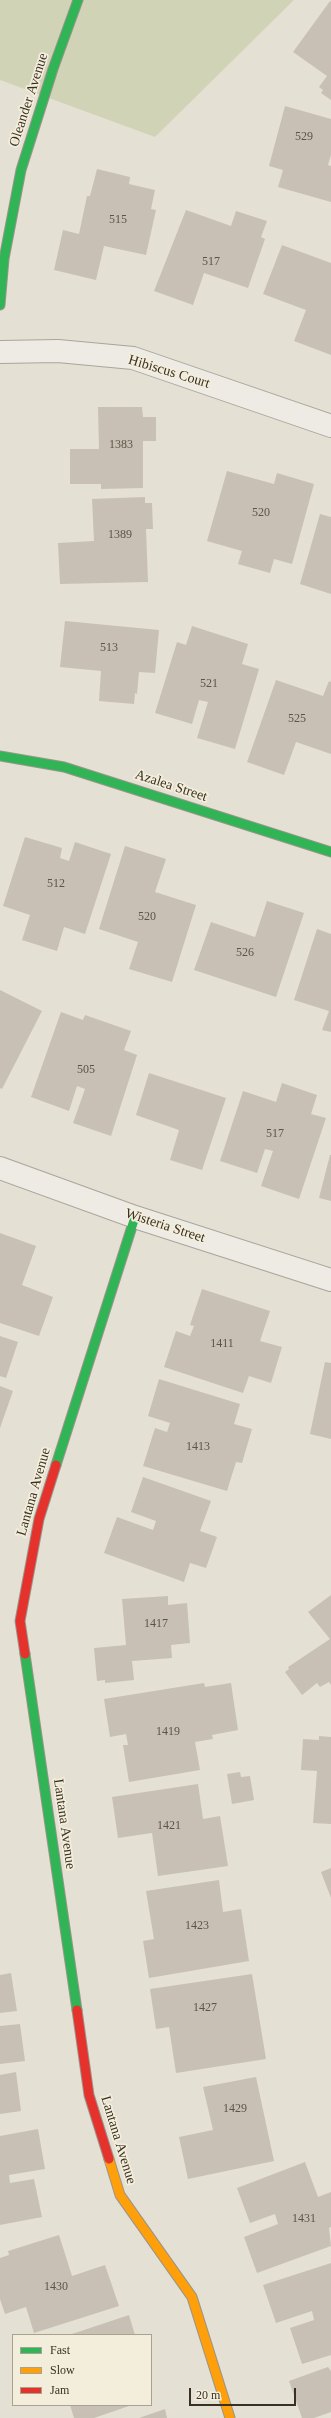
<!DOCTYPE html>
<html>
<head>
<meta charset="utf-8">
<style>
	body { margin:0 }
	#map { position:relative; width:331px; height:2418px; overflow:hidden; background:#e4e0d3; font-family:Georgia,serif }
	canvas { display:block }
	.legend { position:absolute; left:12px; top:2334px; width:140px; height:72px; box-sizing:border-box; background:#f3eedb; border:1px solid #a9a291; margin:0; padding:5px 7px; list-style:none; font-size:12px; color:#3a2f23 }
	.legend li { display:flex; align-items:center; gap:8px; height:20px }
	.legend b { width:20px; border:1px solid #a9a291 }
	.scale { position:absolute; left:189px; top:2388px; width:107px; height:18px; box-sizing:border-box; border:2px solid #3a2f23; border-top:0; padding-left:5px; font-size:12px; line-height:14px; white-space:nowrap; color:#3a2f23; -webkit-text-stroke:3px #f3eedb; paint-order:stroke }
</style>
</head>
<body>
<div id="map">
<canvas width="331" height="2418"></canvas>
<ul class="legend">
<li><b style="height:5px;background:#30b455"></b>Fast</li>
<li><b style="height:5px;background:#ff9f0a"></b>Slow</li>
<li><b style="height:5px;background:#e5322d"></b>Jam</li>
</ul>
<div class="scale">20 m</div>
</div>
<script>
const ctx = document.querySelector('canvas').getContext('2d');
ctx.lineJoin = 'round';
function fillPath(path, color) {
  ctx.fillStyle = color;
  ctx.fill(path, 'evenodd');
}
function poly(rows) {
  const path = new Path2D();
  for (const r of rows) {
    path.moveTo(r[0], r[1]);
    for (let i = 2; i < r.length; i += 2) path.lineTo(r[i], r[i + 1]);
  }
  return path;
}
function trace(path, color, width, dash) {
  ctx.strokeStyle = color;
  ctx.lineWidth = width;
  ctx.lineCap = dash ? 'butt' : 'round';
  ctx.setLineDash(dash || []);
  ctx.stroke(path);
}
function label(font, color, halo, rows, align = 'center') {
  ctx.font = font + ' Georgia,serif';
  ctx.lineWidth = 3.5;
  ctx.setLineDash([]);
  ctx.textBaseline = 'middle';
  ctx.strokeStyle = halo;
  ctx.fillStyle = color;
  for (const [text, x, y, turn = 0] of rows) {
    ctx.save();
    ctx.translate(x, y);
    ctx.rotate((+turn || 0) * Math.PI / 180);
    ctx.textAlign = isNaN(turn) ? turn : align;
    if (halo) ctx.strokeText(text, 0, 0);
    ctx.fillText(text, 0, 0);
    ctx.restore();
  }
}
fillPath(poly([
	[0,0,294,0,155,137,0,80]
]), '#d1d3b7');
fillPath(poly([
	[330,1,331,2,331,100,321,93,323,90,319,87,327,76,293,52],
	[285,106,331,119,331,155,328,165,331,166,331,202,278,187,283,170,269,166],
	[97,169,130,177,129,184,155,190,151,209,156,210,146,255,104,246,96,280,54,270,63,230,79,234,87,196,90,196],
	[186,210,231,226,236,211,267,221,261,237,265,239,248,288,204,273,193,305,154,291],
	[282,245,331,263,331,355,294,341,306,310,263,294],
	[98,407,142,407,143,417,156,417,156,441,143,441,143,488,101,489,101,484,70,484,70,449,99,449],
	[227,471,274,484,277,473,314,484,292,564,274,559,270,573,238,564,242,551,207,541],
	[145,497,145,503,152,503,153,529,146,529,148,582,60,584,58,543,94,541,92,499],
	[320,514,331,517,331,594,300,584],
	[65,621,159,630,155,673,139,672,137,694,135,693,134,704,99,701,101,671,60,667],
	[192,626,248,644,242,664,259,669,235,749,197,738,208,702,199,700,192,724,155,713,177,642,186,645],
	[276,680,323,696,329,681,331,682,331,754,296,742,284,775,247,762],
	[25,837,62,848,60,858,69,861,75,842,111,854,85,934,64,927,57,951,22,940,30,915,3,906],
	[125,846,166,859,155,892,196,905,172,982,129,969,138,942,99,929],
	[267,901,304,913,276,997,194,970,211,922,255,937],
	[317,929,331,934,331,1032,322,1030,329,1011,294,1000],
	[0,990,42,1011,2,1089,0,1088],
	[61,1012,83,1020,85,1015,131,1031,124,1050,137,1055,111,1136,73,1123,85,1089,77,1086,69,1111,31,1097],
	[149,1073,226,1098,202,1170,170,1160,179,1130,136,1115],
	[282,1083,317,1095,311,1114,326,1118,299,1199,261,1186,273,1151,265,1149,257,1173,220,1161,243,1091,276,1102],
	[330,1155,331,1155,331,1201,319,1198],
	[0,1233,36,1246,22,1285,53,1297,39,1336,0,1323],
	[202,1289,270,1311,260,1341,282,1347,271,1383,249,1376,243,1393,164,1367,176,1331,190,1336,194,1326,190,1325],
	[0,1336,18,1342,6,1378,0,1376],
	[325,1362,331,1363,331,1439,310,1434],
	[159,1379,240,1404,234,1424,252,1429,242,1463,236,1462,227,1491,143,1466,155,1428,167,1432,170,1423,148,1416],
	[0,1386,13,1391,0,1428],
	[143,1477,211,1501,200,1531,217,1537,206,1568,190,1563,184,1582,104,1553,117,1517,153,1530,156,1521,131,1512],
	[331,1595,331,1685,329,1682,320,1687,317,1683,302,1695,285,1672,289,1669,288,1667,330,1639,308,1612],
	[168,1596,168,1605,187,1603,190,1643,171,1645,172,1658,132,1661,134,1680,105,1683,105,1680,97,1681,94,1648,126,1645,122,1599],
	[204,1683,205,1687,231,1683,238,1730,212,1735,213,1739,195,1742,200,1770,129,1782,123,1745,128,1745,126,1734,110,1737,104,1699],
	[319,1736,331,1737,331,1824,313,1823,317,1771,301,1770,303,1739,319,1740],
	[240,1772,241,1777,250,1776,254,1800,232,1804,227,1774],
	[198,1784,203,1819,220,1816,228,1866,158,1876,152,1833,118,1838,112,1797],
	[331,1868,331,1898,321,1872],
	[219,1880,223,1912,241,1909,249,1961,149,1978,143,1941,154,1939,146,1891],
	[11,1973,17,2011,0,2013,0,1975],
	[252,1974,266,2059,176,2073,169,2027,156,2029,150,1989],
	[20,2024,25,2061,0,2064,0,2026],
	[16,2072,21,2111,0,2114,0,2075],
	[256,2077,274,2161,188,2179,179,2137,213,2130,203,2087],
	[38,2129,45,2169,9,2175,10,2183,34,2179,42,2217,0,2225,0,2136],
	[305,2162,318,2197,331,2192,331,2227,329,2228,331,2246,257,2273,244,2237,278,2224,275,2214,250,2223,237,2188],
	[59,2235,72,2276,105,2265,119,2306,34,2333,26,2307,5,2314,0,2299,0,2258,9,2255,8,2251],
	[331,2263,331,2355,302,2364,290,2328,314,2320,312,2311,276,2323,263,2285],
	[129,2315,135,2335,69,2335],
	[328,2367,331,2371,331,2412,314,2418,302,2418,289,2381],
	[70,2405,132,2405,94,2418,74,2418],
	[165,2409,167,2418,139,2418]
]), '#c8c0b4');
const street = poly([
	[0,352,58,351,133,358,331,426],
	[0,1168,135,1217,331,1280]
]);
const fast = poly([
	[0,305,4,259,21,170,53,69,78,0],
	[0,756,64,767,331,852],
	[56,1465,135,1217],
	[25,1654,77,2010]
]);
const slow = poly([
	[109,2159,120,2195,192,2297,230,2418]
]);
const jam = poly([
	[25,1654,20,1621,39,1519,56,1465],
	[77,2010,89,2095,109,2159]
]);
trace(street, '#aaa59b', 24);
trace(fast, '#9a958b', 11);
trace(slow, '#9a958b', 11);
trace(jam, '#9a958b', 11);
trace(street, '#edebe4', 22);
trace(fast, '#30b455', 9);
trace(slow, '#ff9f0a', 9);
trace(jam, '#e5322d', 9);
label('12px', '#5e5347', null, [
	["529",304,137],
	["515",118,220],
	["517",211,262],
	["1383",121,445],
	["520",261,513],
	["1389",120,535],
	["513",109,648],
	["521",209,684],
	["525",297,719],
	["512",56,884],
	["520",147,917],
	["526",245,953],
	["505",86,1070],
	["517",275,1134],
	["1411",222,1344],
	["1413",198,1447],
	["1417",156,1624],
	["1419",168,1732],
	["1421",169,1826],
	["1423",197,1926],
	["1427",205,2008],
	["1429",235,2109],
	["1431",304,2219],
	["1430",56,2287]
]);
label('14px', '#3a2f23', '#f3eedb', [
	["Oleander Avenue",29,100,-72],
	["Hibiscus Court",169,372,17],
	["Azalea Street",171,786,18],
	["Wisteria Street",165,1226,18],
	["Lantana Avenue",34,1492,-74],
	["Lantana Avenue",64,1824,82],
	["Lantana Avenue",118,2140,73]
]);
</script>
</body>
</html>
